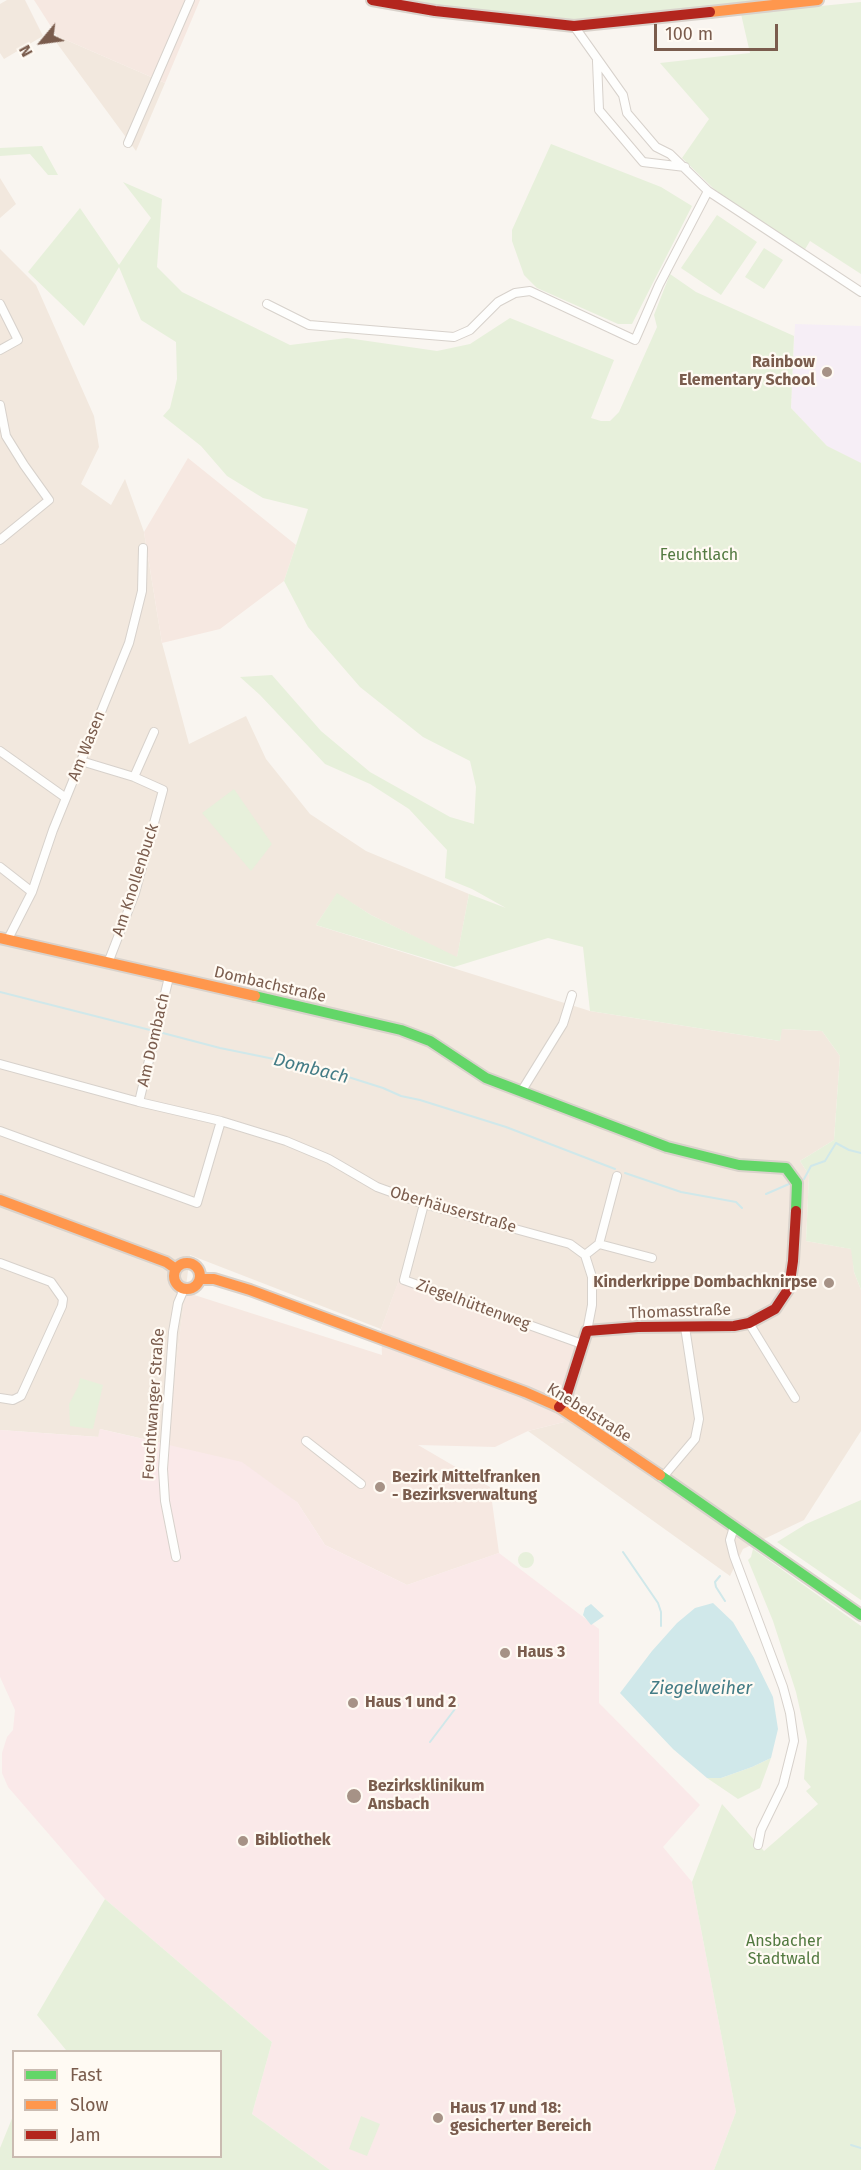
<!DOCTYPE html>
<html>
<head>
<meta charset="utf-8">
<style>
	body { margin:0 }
	#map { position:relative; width:861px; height:2170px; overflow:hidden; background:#f9f5f0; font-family:"Fira Sans",sans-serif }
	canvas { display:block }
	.legend { position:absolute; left:12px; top:2050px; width:210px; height:108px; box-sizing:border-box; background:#fffaf3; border:2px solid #cabbb1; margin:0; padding:8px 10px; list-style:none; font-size:18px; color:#7a5c4d }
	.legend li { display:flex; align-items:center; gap:12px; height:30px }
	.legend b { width:30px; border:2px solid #cabbb1 }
	.north { position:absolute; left:12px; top:12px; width:60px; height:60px; -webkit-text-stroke:4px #fffaf3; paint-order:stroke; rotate:241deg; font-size:16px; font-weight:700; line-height:24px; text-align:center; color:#7a5c4d }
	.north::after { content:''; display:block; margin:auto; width:21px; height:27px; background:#7a5c4d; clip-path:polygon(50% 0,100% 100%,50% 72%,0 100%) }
	.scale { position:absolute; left:654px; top:24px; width:124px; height:27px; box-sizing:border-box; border:3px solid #7a5c4d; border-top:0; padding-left:8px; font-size:18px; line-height:21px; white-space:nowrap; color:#7a5c4d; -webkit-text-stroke:4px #fffaf3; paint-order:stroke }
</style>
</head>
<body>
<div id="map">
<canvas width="861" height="2170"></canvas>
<ul class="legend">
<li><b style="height:8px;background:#63d668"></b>Fast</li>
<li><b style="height:8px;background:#ff974d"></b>Slow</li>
<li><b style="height:8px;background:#b3261e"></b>Jam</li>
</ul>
<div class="north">N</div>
<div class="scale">100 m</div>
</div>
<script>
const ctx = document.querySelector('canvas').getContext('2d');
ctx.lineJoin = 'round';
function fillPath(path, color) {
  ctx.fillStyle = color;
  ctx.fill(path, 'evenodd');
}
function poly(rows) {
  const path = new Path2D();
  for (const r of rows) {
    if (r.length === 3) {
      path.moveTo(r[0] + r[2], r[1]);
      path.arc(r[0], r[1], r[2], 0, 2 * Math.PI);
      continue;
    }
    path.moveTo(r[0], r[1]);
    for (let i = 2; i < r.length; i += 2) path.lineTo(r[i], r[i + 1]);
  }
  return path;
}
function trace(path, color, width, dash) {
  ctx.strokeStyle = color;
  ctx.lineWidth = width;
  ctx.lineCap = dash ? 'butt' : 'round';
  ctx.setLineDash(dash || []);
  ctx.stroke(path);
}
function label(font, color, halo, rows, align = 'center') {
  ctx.font = font + ' "Fira Sans",sans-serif';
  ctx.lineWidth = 4.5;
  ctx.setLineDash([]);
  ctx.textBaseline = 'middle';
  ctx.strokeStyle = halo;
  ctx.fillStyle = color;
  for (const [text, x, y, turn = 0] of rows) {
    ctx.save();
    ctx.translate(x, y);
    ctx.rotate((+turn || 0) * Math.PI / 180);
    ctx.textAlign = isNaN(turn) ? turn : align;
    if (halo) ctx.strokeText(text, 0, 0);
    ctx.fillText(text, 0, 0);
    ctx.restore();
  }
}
fillPath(poly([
	[7,0,25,0,43,36,4,59,0,53,0,4],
	[57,36,165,83,136,151,56,42],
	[0,178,16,204,0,218],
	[0,249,36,285,94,416,99,447,81,484,111,505,125,479,144,532,162,643,189,744,246,716,266,759,310,814,366,851,469,894,457,958,371,915,337,894,316,925,590,1011,780,1041,781,1029,822,1031,840,1056,834,1140,800,1161,809,1175,806,1241,852,1249,854,1272,861,1290,861,1431,804,1520,743,1549,730,1576,528,1431,564,1422,401,1275,381,1329,190,1255,166,1444,100,1429,99,1437,0,1430]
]), '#f2e8de');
fillPath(poly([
	[34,0,200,0,165,83,57,36],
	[188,458,296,545,284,581,220,629,162,643,144,532],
	[401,1274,589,1344,564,1422,528,1431,495,1447,418,1445,490,1487,499,1553,407,1585,325,1545,297,1502,166,1444,185,1292,382,1355,381,1329]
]), '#f6e8e1');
fillPath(poly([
	[795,324,861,326,861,463,827,446,791,408]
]), '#f6eef6');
fillPath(poly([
	[100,1429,242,1462,297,1502,325,1545,407,1585,499,1553,599,1629,599,1703,700,1805,663,1847,692,1882,736,2112,714,2170,330,2170,252,2114,272,2042,105,1899,8,1787,2,1773,2,1753,7,1737,13,1730,15,1710,0,1677,0,1430,98,1437]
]), '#fae9e9');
fillPath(poly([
	[384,0,780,0,572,23],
	[861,2,861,274,810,241,804,251,715,190,682,158,709,119,660,63,750,53,741,14],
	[551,144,661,187,692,206,632,324,618,324,537,288,524,275,512,241,512,230],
	[42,146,58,175,48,175,30,154,0,156,0,148],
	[123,182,162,199,157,267,182,292,290,345,347,338,437,351,470,344,510,318,614,360,591,418,601,421,610,421,619,412,657,327,654,315,670,274,696,292,794,336,791,408,827,446,861,463,861,1290,854,1272,851,1249,806,1241,809,1175,800,1161,834,1140,840,1056,822,1031,782,1029,780,1041,590,1011,583,947,548,938,454,967,316,925,337,893,371,915,457,957,469,894,506,908,472,889,445,878,447,850,409,809,370,784,325,764,260,695,240,677,272,675,321,731,370,772,450,817,474,824,476,787,470,761,423,737,360,687,308,627,284,581,308,509,263,498,227,476,201,446,163,416,170,408,177,379,176,342,141,320,119,267,84,326,28,272,80,208,119,265,151,218],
	[717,215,757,242,721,295,681,268],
	[764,248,783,260,764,289,745,277],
	[234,789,272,844,251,871,202,813],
	[80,1378,103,1385,93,1429,70,1426,69,1404,78,1387],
	[861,1500,861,1600,777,1542,806,1524],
	[753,1549,861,1626,861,2170,714,2170,736,2112,692,1882,722,1804,764,1851,818,1804,806,1791,811,1787,804,1779,807,1741,796,1692,773,1621,748,1560,751,1557],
	[526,1560,8],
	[771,1758,760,1788,738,1799,707,1778,721,1778,752,1767],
	[105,1899,272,2042,252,2114,330,2170,0,2170,0,2148,13,2116,14,2156,220,2156,220,2052,65,2051,66,2050,37,2015],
	[361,2116,380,2124,367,2156,349,2149]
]), '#e7f0db');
fillPath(poly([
	[713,1603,733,1622,754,1658,773,1697,778,1729,771,1758,752,1767,721,1778,707,1778,673,1749,620,1693,652,1651,677,1623,695,1608],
	[591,1604,604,1616,591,1625,583,1615,585,1608]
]), '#d0e8ea');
trace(poly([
	[0,992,154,1031],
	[159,1032,220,1048,323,1069,383,1088,401,1096,420,1100,506,1127,615,1169],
	[625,1173,681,1192,736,1202,742,1208],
	[804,1179,811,1166,825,1161,836,1143,849,1150,861,1153],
	[766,1194,789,1184],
	[623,1552,658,1603,661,1612,661,1626],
	[720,1576,715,1582,716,1587,725,1601],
	[430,1742,458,1705],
	[851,2145,861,2148]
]), '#d0e8ea', 2);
const street = poly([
	[597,61,599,110,643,162,685,167],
	[128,143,190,0],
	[708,191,861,292],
	[0,304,18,340,0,350],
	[267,304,309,325,454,337,470,330,498,302,515,293,530,291,635,340,659,285,708,191,670,154,656,147,627,113,623,95,574,26],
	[0,405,6,436,24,465,49,500,0,540],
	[0,751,66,798],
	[81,761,134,777,163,790,135,893,108,963],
	[134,777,154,732],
	[0,867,32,892],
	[8,939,32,892,53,830,129,643,142,591,143,548],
	[0,1064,139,1102,221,1121,286,1141,329,1159,377,1187,424,1204,570,1244,585,1255,592,1277,592,1305,587,1331],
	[521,1092,563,1024,572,995],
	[139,1102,169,977],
	[0,1131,197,1203,221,1121],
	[424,1204,404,1280,582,1344],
	[599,1244,617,1176],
	[585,1255,599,1244,652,1258],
	[0,1263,51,1282,63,1299,62,1306,21,1396,13,1400,0,1398],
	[749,1323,795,1398],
	[306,1441,361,1484],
	[662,1478,695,1439,699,1419,685,1327],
	[734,1527,730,1540,734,1556,783,1687,790,1713,794,1741,783,1785,761,1830,758,1845],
	[176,1557,165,1501,163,1469,173,1332,178,1303,184,1289]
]);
const fast = poly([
	[255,996,401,1030,430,1041,486,1078,667,1147,739,1165,786,1168,797,1183,796,1211],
	[660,1475,861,1615]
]);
const slow = poly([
	[710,12,818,0],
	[0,938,255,996],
	[0,1200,166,1262,176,1269],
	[187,1276,13],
	[201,1279,214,1279,250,1290,525,1392,559,1407,660,1475]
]);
const jam = poly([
	[372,0,435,11,574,26,710,12],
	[559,1407,565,1400,587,1331,638,1327,734,1326,749,1323,775,1309,789,1288,793,1261,796,1211]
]);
trace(street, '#d7d1cb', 10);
trace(fast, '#d9d2cb', 14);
trace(slow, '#d9d2cb', 14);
trace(jam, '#d9d2cb', 14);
trace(street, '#fefefd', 8);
trace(fast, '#63d668', 10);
trace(slow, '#ff974d', 10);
trace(jam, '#b3261e', 10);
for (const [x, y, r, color] of [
	[827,372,6,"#a69286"],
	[829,1283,6,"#a69286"],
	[380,1487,6,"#a69286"],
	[505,1653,6,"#a69286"],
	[353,1703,6,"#a69286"],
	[354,1796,8,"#a69286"],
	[243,1841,6,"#a69286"],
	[438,2118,6,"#a69286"]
]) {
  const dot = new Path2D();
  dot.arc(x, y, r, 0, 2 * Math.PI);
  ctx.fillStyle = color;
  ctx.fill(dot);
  trace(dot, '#fffaf3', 2);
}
label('bold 16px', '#7a5c4d', '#fffaf3', [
	["Rainbow",815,363,"right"],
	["Elementary School",815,381,"right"],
	["Kinderkrippe Dombachknirpse",817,1283,"right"],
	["Bezirk Mittelfranken",392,1478],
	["- Bezirksverwaltung",392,1496],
	["Haus 3",517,1653],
	["Haus 1 und 2",365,1703],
	["Bezirksklinikum",368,1787],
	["Ansbach",368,1805],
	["Bibliothek",255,1841],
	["Haus 17 und 18:",450,2109],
	["gesicherter Bereich",450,2127]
], 'left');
label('16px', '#537a41', '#fffaf3', [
	["Feuchtlach",699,556],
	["Ansbacher",784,1942],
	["Stadtwald",784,1960]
]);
label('16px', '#7a5c4d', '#fffaf3', [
	["Am Wasen",87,746,-68],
	["Am Knollenbuck",136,880,-72],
	["Dombachstraße",270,985,13],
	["Am Dombach",154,1040,-77],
	["Oberhäuserstraße",453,1210,16],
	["Ziegelhüttenweg",473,1305,20],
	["Thomasstraße",680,1312,-2],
	["Feuchtwanger Straße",154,1404,-86],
	["Knebelstraße",589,1413,32]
]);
label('italic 18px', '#437c86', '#fffaf3', [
	["Dombach",311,1069,14],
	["Ziegelweiher",701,1689]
]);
</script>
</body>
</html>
